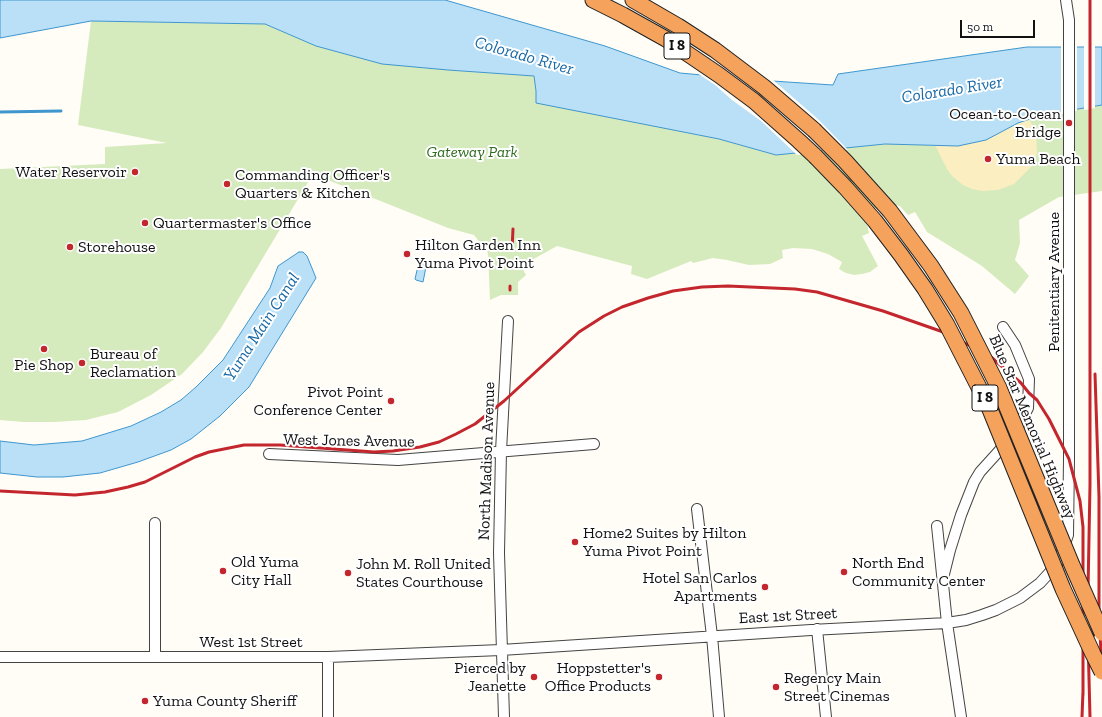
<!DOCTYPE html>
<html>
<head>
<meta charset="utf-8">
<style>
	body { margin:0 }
	#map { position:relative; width:1102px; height:717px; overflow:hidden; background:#fffdf5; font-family:"Zilla Slab",serif }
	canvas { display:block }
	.scale { position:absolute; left:960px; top:20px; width:75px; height:18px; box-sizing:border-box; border:2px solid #111; border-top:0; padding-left:5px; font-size:12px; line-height:14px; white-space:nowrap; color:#111; -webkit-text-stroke:3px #fff; paint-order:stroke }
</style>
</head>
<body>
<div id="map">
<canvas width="1102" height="717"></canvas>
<div class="scale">50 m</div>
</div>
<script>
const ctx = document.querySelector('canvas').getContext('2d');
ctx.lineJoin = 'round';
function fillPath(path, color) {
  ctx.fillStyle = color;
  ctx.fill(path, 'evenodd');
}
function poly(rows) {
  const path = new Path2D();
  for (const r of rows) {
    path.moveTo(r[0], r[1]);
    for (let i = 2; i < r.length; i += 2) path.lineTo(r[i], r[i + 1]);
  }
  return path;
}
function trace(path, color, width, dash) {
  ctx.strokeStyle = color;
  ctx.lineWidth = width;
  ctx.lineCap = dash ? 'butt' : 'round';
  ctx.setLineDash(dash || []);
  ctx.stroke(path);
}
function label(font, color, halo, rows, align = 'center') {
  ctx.font = font + ' "Zilla Slab",serif';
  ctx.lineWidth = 4;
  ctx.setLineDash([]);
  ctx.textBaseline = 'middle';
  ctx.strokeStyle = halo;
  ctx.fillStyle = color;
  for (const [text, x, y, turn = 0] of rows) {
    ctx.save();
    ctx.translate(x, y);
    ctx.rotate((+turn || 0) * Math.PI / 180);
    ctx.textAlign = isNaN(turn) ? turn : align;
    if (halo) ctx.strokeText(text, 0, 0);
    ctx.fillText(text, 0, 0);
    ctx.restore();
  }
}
fillPath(poly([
	[91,21,265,24,316,46,448,70,534,76,536,91,536,102,719,139,776,155,885,144,958,146,1018,123,1042,115,1102,105,1102,191,1059,197,1019,220,1020,243,1015,260,1029,276,1015,294,982,266,927,232,915,212,908,215,900,206,889,203,878,206,869,211,866,218,869,233,862,236,878,266,870,272,862,274,854,275,846,273,839,269,842,262,828,254,812,249,793,248,782,250,783,258,770,264,749,265,727,260,713,258,693,263,691,261,647,279,631,274,632,266,557,246,521,266,526,275,518,282,518,295,501,295,490,300,488,253,474,235,448,228,313,174,221,328,203,352,182,374,151,395,118,412,86,420,54,422,23,422,0,420,0,169,105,164,105,147,167,143,78,125]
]), '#d5ebbd');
fillPath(poly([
	[1029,119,1036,132,1037,153,1033,165,1014,184,998,190,982,191,972,189,963,185,952,176,947,169,935,145,958,146]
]), '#fbeec1');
const water = poly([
	[0,0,445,0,605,46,680,73,757,80,833,85,838,74,1027,47,1102,47,1102,105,1042,115,1018,123,986,140,958,146,885,144,776,155,719,139,536,103,536,91,534,76,448,70,382,64,316,46,265,24,91,21,0,38,0,0],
	[299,252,303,252,307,256,316,278,249,387,220,416,191,439,171,450,138,462,100,473,63,477,37,477,0,473,0,441,34,445,82,441,131,426,161,412,181,400,196,387,223,360,270,288,278,266,299,252],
	[420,265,425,265,425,267,426,267,423,282,416,280,415,279,418,266,420,265]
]);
fillPath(water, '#b9e0f7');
trace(water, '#3f96cf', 1);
fillPath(poly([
	[1061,45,1077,45,1077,111,1061,114],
	[1084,45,1095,45,1095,108,1084,110],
	[697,73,772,79,819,120,848,150,797,155,761,121,732,100,715,85]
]), '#fffdf5');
trace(poly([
	[0,112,61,111]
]), '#3f96cf', 3);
const minor = poly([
	[269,454,398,460,594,444],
	[697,509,712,636,719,717],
	[937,526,947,623,961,717],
	[943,578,950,550,961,515,974,482,980,472,999,451,1017,429,1028,408,1029,379,1015,345,1003,327],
	[817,629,826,717],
	[0,657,328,657,501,650,811,630,947,623,966,620,982,615,996,610,1020,598,1040,583,1051,571,1058,562,1061,555,1068,535,1069,459,1069,20,1066,0],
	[155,657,155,523],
	[328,717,328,657],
	[504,717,499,553,501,451,508,321]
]);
const highway = poly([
	[593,0,623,15,666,39,719,75,754,101,799,141,815,156],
	[633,0,678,26,715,50,764,87,814,130]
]);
trace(minor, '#444', 12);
trace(highway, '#222', 17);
trace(minor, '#fff', 10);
trace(highway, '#f5a25d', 15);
trace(poly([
	[512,250,513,229],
	[510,290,510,286],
	[1095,374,1099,497,1099,613,1102,673],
	[0,491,75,495,105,492,128,487,145,482,195,457,209,452,244,445,280,445,374,452,393,451,420,447,439,442,456,434,475,424,504,401,579,332,604,316,622,307,648,298,673,291,702,287,728,286,795,289,817,292,883,311,946,333,991,357,1021,383,1029,393,1037,400,1049,419,1069,459,1080,501,1083,527,1083,695],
	[1088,591,1090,485,1090,0],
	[1088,639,1090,717],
	[1082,717,1083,691]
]), '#c4262e', 3);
const highwayBridge = poly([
	[814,130,845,161,890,211,931,266,961,313,999,388,1072,565,1102,633],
	[815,156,845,187,875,221,901,255,925,289,947,325,989,407,1063,589,1093,654,1102,672]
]);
trace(highwayBridge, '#222', 17, []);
trace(highwayBridge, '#f5a25d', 15);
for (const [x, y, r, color] of [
	[1069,123,4,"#c4262e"],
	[988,159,4,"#c4262e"],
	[135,172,4,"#c4262e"],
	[227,184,4,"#c4262e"],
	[145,223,4,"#c4262e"],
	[70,247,4,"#c4262e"],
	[407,254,4,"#c4262e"],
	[44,349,4,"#c4262e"],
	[82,363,4,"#c4262e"],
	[391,401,4,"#c4262e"],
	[575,542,4,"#c4262e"],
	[223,571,4,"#c4262e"],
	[844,572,4,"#c4262e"],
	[348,573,4,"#c4262e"],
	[765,587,4,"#c4262e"],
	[534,677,4,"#c4262e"],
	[659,677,4,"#c4262e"],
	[776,687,4,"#c4262e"],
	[145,701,4,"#c4262e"]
]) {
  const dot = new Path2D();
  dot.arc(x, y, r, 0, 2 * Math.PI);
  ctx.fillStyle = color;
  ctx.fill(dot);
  trace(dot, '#fff', 1.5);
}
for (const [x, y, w] of [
	[677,46,26],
	[985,398,26]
]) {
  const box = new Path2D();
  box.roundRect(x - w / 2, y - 13, w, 26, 3);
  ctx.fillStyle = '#fff';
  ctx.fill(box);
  trace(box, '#111', 1);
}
label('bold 15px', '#111', null, [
	["I 8",677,46],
	["I 8",985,398]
]);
label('16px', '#111', '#fff', [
	["Ocean-to-Ocean",1061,114,"right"],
	["Bridge",1061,132,"right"],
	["Yuma Beach",996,159],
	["Water Reservoir",127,172,"right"],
	["Commanding Officer's",235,175],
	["Quarters & Kitchen",235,193],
	["Quartermaster's Office",153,223],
	["Hilton Garden Inn",415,245],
	["Yuma Pivot Point",415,263],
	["Storehouse",78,247],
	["Bureau of",90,354],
	["Reclamation",90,372],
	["Pie Shop",44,365,"center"],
	["Pivot Point",383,392,"right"],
	["Conference Center",383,410,"right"],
	["Home2 Suites by Hilton",583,533],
	["Yuma Pivot Point",583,551],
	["Old Yuma",231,562],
	["City Hall",231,580],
	["North End",852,563],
	["Community Center",852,581],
	["John M. Roll United",356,564],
	["States Courthouse",356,582],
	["Hotel San Carlos",757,578,"right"],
	["Apartments",757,596,"right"],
	["Pierced by",526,668,"right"],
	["Jeanette",526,686,"right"],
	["Hoppstetter's",651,668,"right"],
	["Office Products",651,686,"right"],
	["Regency Main",784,678],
	["Street Cinemas",784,696],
	["Yuma County Sheriff",153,701]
], 'left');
label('italic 16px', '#2f6b1f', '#fff', [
	["Gateway Park",472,152]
]);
label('16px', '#111', '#fff', [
	["Penitentiary Avenue",1054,282,-90],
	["Blue Star Memorial Highway",1032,427,67],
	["West Jones Avenue",349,441,1],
	["North Madison Avenue",487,461,-88],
	["East 1st Street",788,616,-3],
	["West 1st Street",251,642]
]);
label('italic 17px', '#1768a6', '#fff', [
	["Colorado River",524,56,16],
	["Colorado River",952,90,-9],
	["Yuma Main Canal",262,327,-57]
]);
</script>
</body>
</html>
